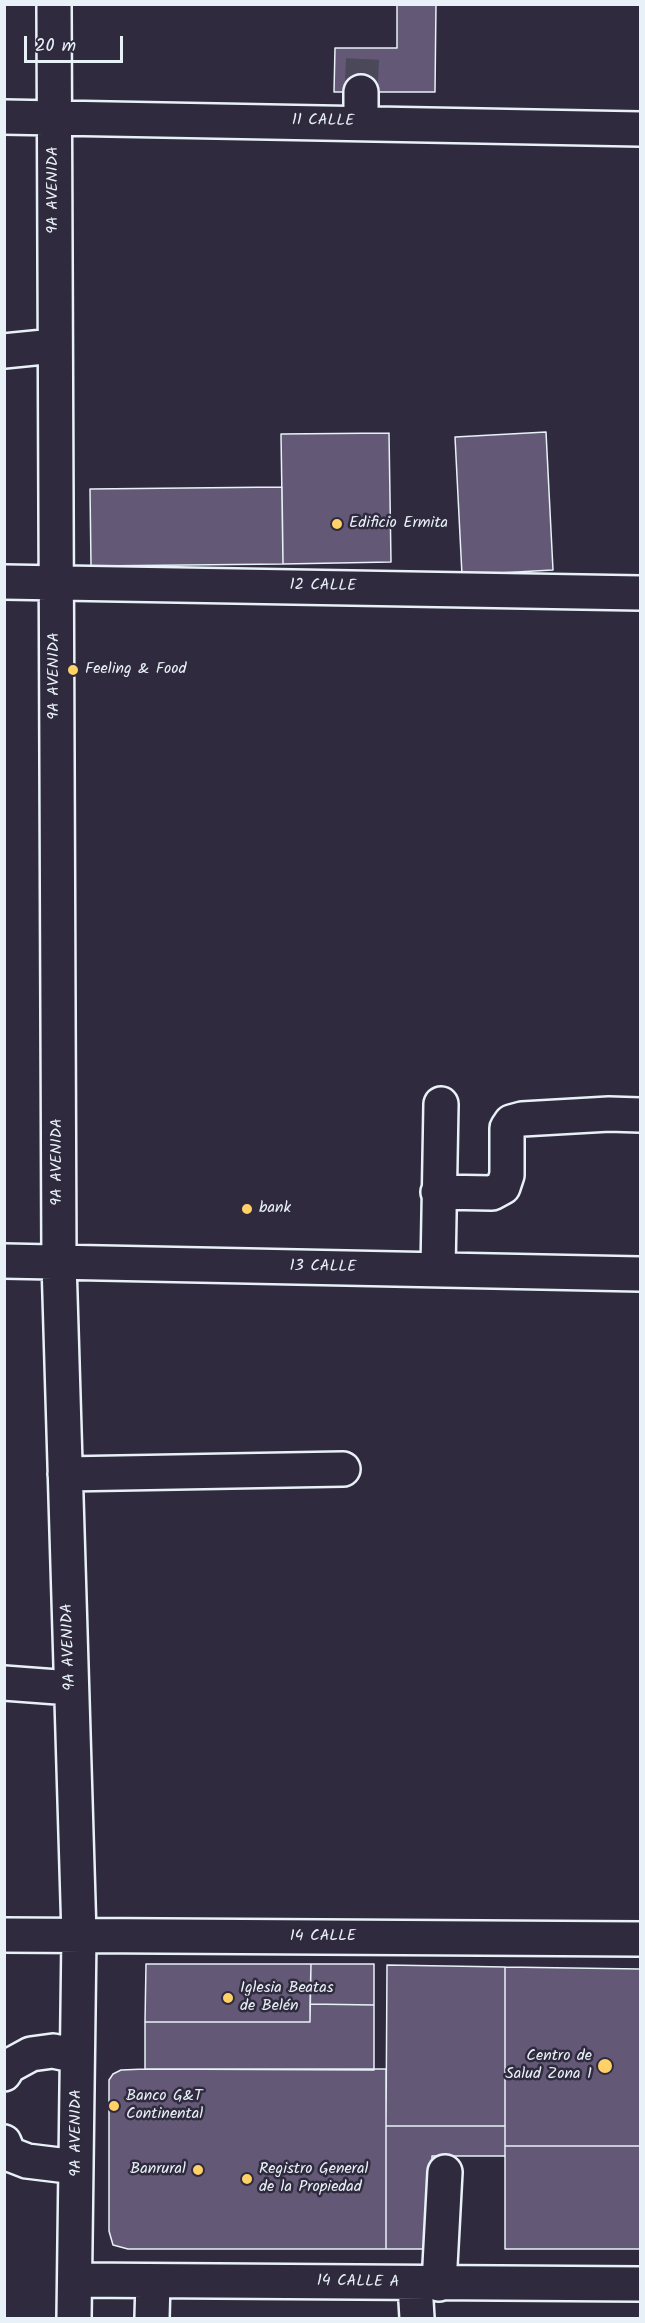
<!DOCTYPE html>
<html>
<head>
<meta charset="utf-8">
<style>
	body { margin:0 }
	#map { position:relative; width:645px; height:2323px; overflow:hidden; background:#2f2a3d; font-family:Kalam,sans-serif }
	canvas { display:block }
	.frame { position:absolute; inset:0; border:6px solid #e8f1f8; pointer-events:none }
	.scale { position:absolute; left:24px; top:36px; width:99px; height:27px; box-sizing:border-box; border:3px solid #e8f1f8; border-top:0; padding-left:8px; font-size:18px; line-height:21px; white-space:nowrap; color:#e8f1f8; -webkit-text-stroke:4px #2f2a3d; paint-order:stroke }
</style>
</head>
<body>
<div id="map">
<canvas width="645" height="2323"></canvas>
<div class="frame"></div>
<div class="scale">20 m</div>
</div>
<script>
const ctx = document.querySelector('canvas').getContext('2d');
ctx.lineJoin = 'round';
function fillPath(path, color) {
  ctx.fillStyle = color;
  ctx.fill(path, 'evenodd');
}
function poly(rows) {
  const path = new Path2D();
  for (const r of rows) {
    path.moveTo(r[0], r[1]);
    for (let i = 2; i < r.length; i += 2) path.lineTo(r[i], r[i + 1]);
  }
  return path;
}
function trace(path, color, width, dash) {
  ctx.strokeStyle = color;
  ctx.lineWidth = width;
  ctx.lineCap = dash ? 'butt' : 'round';
  ctx.setLineDash(dash || []);
  ctx.stroke(path);
}
function label(font, color, halo, rows, align = 'center') {
  ctx.font = font + ' Kalam,sans-serif';
  ctx.lineWidth = 5;
  ctx.setLineDash([]);
  ctx.textBaseline = 'middle';
  ctx.strokeStyle = halo;
  ctx.fillStyle = color;
  for (const [text, x, y, turn = 0] of rows) {
    ctx.save();
    ctx.translate(x, y);
    ctx.rotate((+turn || 0) * Math.PI / 180);
    ctx.textAlign = isNaN(turn) ? turn : align;
    if (halo) ctx.strokeText(text, 0, 0);
    ctx.fillText(text, 0, 0);
    ctx.restore();
  }
}
const building = poly([
	[397,4,436,4,435,92,334,92,335,48,397,48,397,4],
	[546,432,553,570,462,575,455,437,546,432],
	[389,433,391,562,283,564,281,434,389,433],
	[282,487,283,564,91,566,90,489,282,487],
	[146,1964,311,1964,310,2022,145,2022,146,1964],
	[311,1964,374,1964,374,2005,310,2004,311,1964],
	[387,1965,505,1967,505,2126,386,2126,387,1965],
	[505,1967,640,1969,640,2146,505,2146,505,1967],
	[310,2004,374,2005,374,2070,145,2069,145,2022,310,2022,310,2004],
	[145,2069,386,2069,386,2249,128,2249,113,2245,109,2231,109,2080,113,2074,121,2070,145,2069],
	[386,2126,505,2126,505,2156,432,2156,433,2249,386,2249,386,2126],
	[505,2146,640,2146,640,2249,505,2249,505,2146]
]);
fillPath(building, '#635976');
trace(building, '#e8f1f8', 1.5);
trace(poly([
	[361,92,363,48]
]), '#4b4859', 33, [33, 16]);
const minor = poly([
	[54,4,59,1262,79,1935,74,2318],
	[4,117,640,129],
	[361,123,361,92],
	[4,351,54,346],
	[4,582,640,593],
	[438,1192,492,1193,503,1187,507,1175,507,1128,511,1122,522,1119,609,1114,640,1115],
	[4,1261,640,1274],
	[438,1270,441,1104],
	[65,1474,343,1469],
	[4,1683,71,1688],
	[4,1935,640,1939],
	[4,2074,9,2066,31,2054,53,2051,77,2056],
	[4,2142,9,2154,27,2161,76,2167],
	[76,2280,640,2284],
	[415,2284,417,2318],
	[439,2284,445,2172],
	[152,2318,153,2281]
]);
trace(minor, '#e8f1f8', 38);
trace(minor, '#2f2a3d', 33);
for (const [x, y, r, color] of [
	[337,524,6,"#ffd166"],
	[73,670,6,"#ffd166"],
	[247,1209,6,"#ffd166"],
	[228,1998,6,"#ffd166"],
	[605,2066,8,"#ffd166"],
	[114,2106,6,"#ffd166"],
	[198,2170,6,"#ffd166"],
	[247,2179,6,"#ffd166"]
]) {
  const dot = new Path2D();
  dot.arc(x, y, r, 0, 2 * Math.PI);
  ctx.fillStyle = color;
  ctx.fill(dot);
  trace(dot, '#2f2a3d', 2);
}
label('16px', '#e8f1f8', '#2f2a3d', [
	["11 CALLE",323,122,1],
	["9A AVENIDA",54,190,-90],
	["12 CALLE",323,587,1],
	["9A AVENIDA",55,676,-90],
	["9A AVENIDA",58,1162,-90],
	["13 CALLE",323,1268,1],
	["9A AVENIDA",70,1647,-92],
	["14 CALLE",323,1937],
	["9A AVENIDA",77,2133,-90],
	["14 CALLE A",358,2283,1]
]);
label('16px', '#e8f1f8', '#2f2a3d', [
	["Edificio Ermita",349,524],
	["Feeling & Food",85,670],
	["bank",259,1209],
	["Iglesia Beatas",240,1989],
	["de Belén",240,2007],
	["Centro de",592,2057,"right"],
	["Salud Zona 1",592,2075,"right"],
	["Banco G&T",126,2097],
	["Continental",126,2115],
	["Banrural",186,2170,"right"],
	["Registro General",259,2170],
	["de la Propiedad",259,2188]
], 'left');
</script>
</body>
</html>
